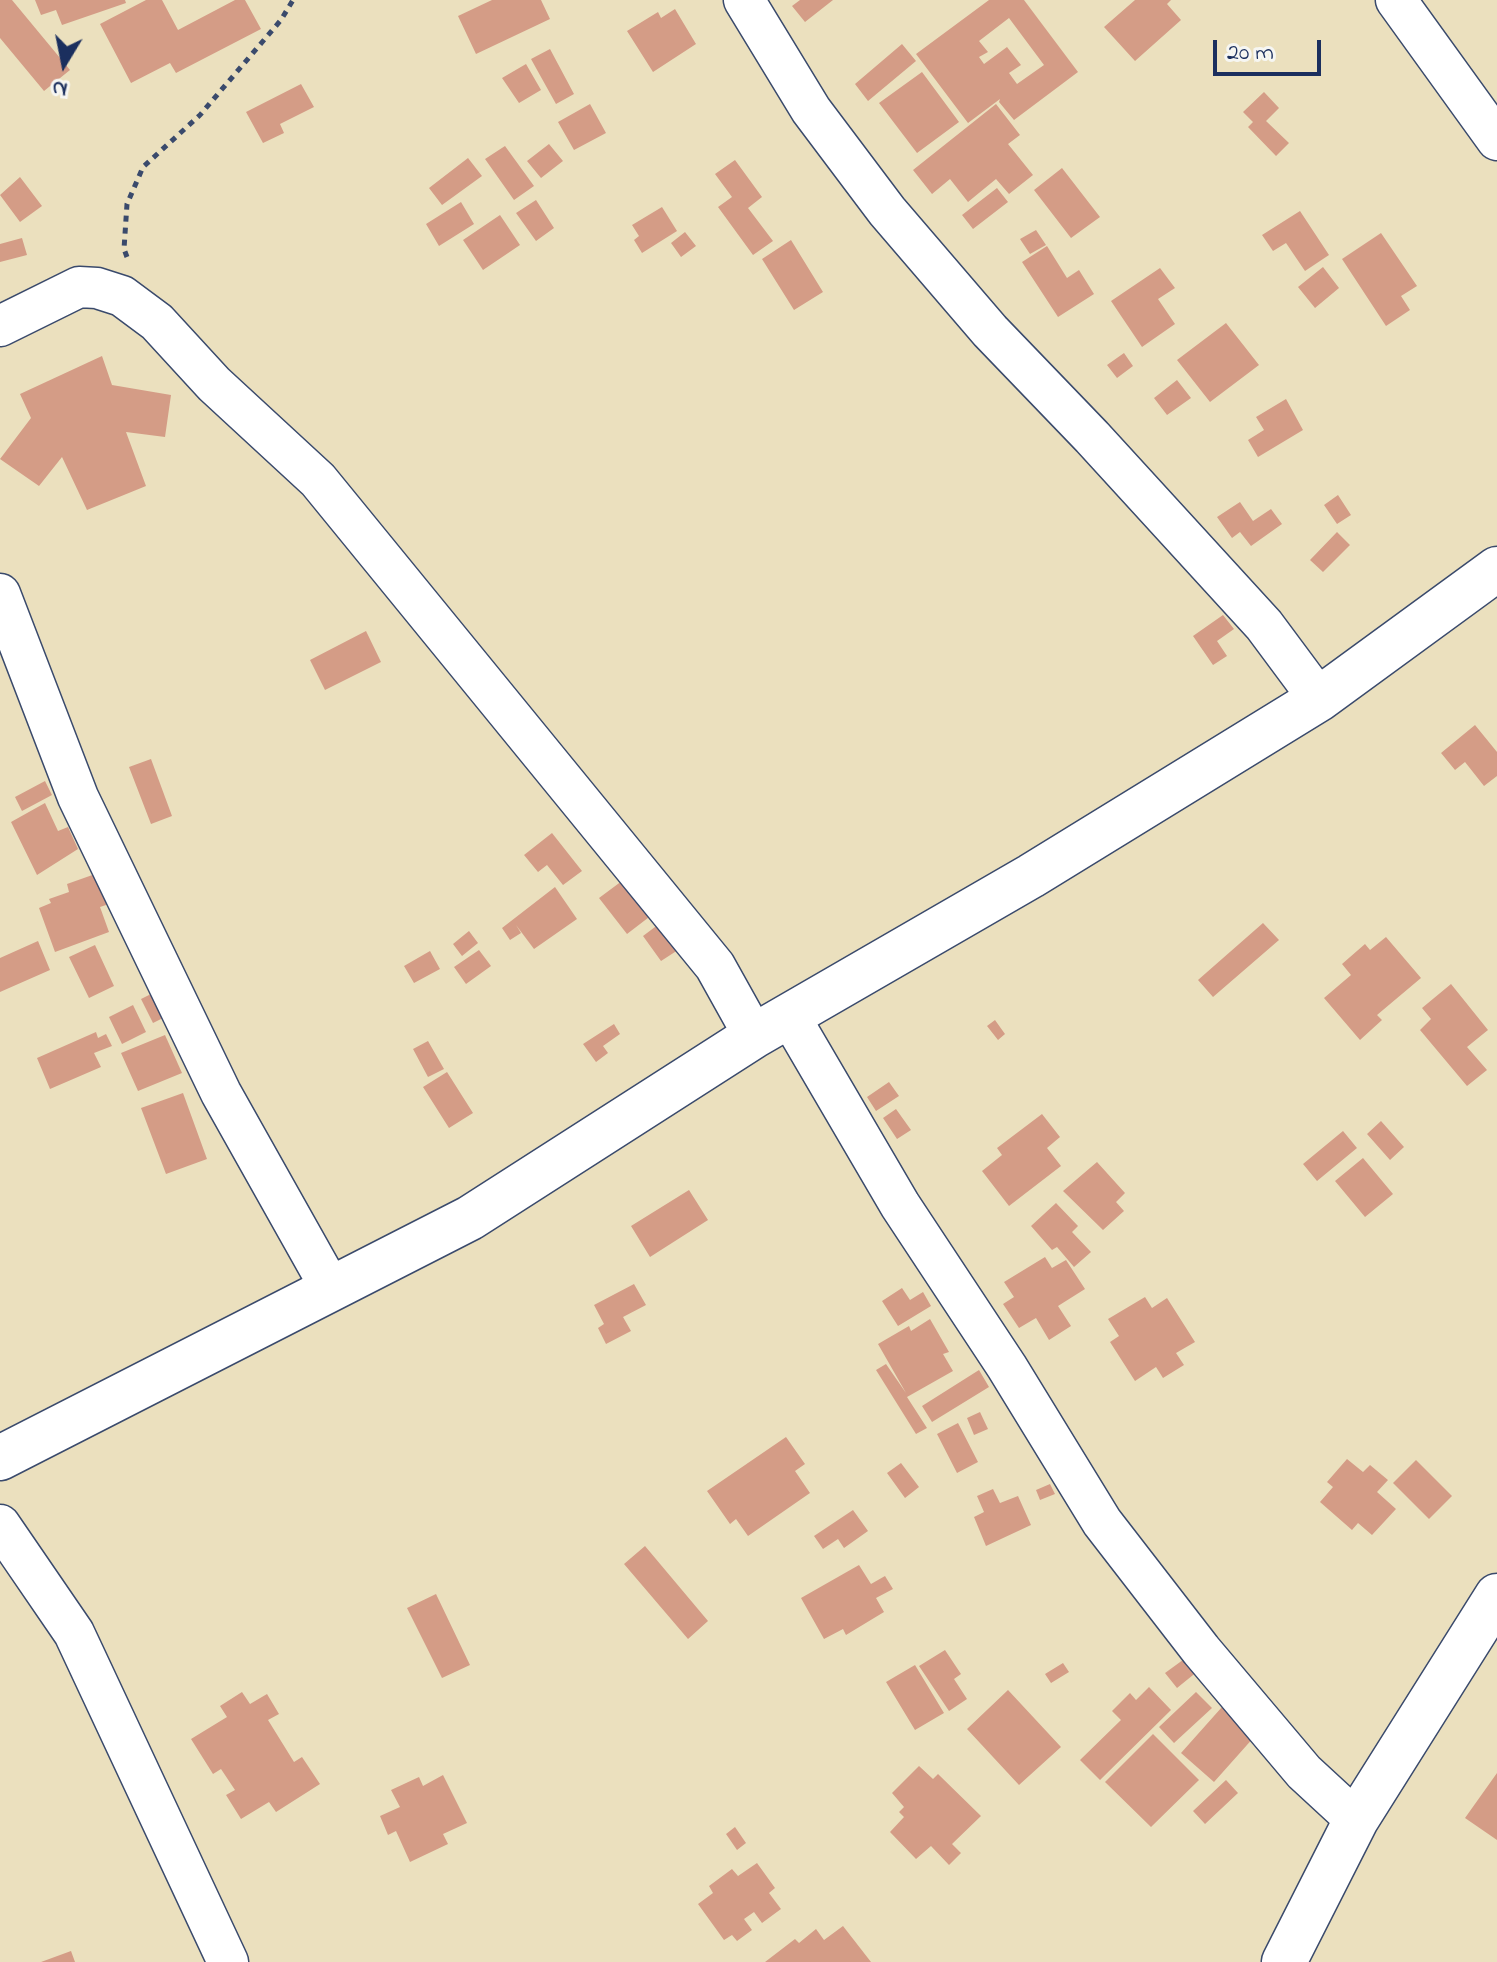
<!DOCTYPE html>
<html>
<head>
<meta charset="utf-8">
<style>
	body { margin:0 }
	#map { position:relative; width:1497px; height:1962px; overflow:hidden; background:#ebe0be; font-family:"Indie Flower",sans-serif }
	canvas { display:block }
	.north { position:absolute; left:24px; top:24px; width:80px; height:80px; -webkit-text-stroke:6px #f6f6f2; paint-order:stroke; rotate:190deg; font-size:22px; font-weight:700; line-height:32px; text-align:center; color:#1b2f5e }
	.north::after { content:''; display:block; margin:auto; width:28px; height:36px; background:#1b2f5e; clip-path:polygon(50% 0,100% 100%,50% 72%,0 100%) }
	.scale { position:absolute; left:1213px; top:40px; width:108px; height:36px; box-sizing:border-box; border:4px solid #1b2f5e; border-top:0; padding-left:10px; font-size:24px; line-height:28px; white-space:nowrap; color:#1b2f5e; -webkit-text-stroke:6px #f6f6f2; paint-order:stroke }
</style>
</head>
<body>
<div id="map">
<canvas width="1497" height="1962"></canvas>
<div class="north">N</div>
<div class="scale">20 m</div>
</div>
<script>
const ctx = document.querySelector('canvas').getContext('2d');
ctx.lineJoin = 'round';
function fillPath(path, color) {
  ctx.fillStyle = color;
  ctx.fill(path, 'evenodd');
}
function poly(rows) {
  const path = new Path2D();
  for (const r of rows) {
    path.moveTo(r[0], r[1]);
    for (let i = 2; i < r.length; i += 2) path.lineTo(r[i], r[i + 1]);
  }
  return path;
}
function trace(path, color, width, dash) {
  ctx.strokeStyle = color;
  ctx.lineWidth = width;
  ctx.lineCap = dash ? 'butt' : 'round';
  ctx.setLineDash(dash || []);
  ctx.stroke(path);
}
fillPath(poly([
	[0,0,12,0,70,70,44,91,0,38],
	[35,0,125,0,126,3,62,25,56,10,41,15],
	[146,0,162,0,178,30,235,0,245,0,261,29,176,73,170,63,131,83,100,24],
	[492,0,541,0,550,19,476,54,458,16],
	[800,0,833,0,805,22,792,6],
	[989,0,1024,0,1078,72,1014,120,999,102,1000,99,968,123,916,54],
	[1009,18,1044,65,1017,84,1009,73,1021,65,1007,47,984,64,979,57,988,52,979,41],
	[1135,0,1171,0,1167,4,1181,20,1135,61,1104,27],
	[675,9,696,44,653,72,627,31,658,12,661,18],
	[902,44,916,61,868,101,855,84],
	[550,49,574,94,556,104,531,59],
	[526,64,541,90,519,103,502,78],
	[922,72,959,122,917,153,879,103],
	[301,84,314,107,280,124,284,133,263,143,246,112],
	[1264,92,1279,108,1266,121,1289,143,1276,156,1248,127,1253,122,1243,112],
	[590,104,606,133,574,150,558,122],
	[996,104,1020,135,1008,144,1033,175,1009,194,996,179,968,202,950,179,932,194,913,170],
	[549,144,563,161,541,178,527,161],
	[505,146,534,186,514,200,485,159],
	[468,158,482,176,442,205,429,188],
	[735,160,762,197,748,208,773,241,753,255,718,207,732,197,715,174],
	[1062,168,1100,217,1071,238,1034,190],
	[20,177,42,206,20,222,0,195],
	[997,188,1008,202,973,229,962,215],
	[536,200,554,228,536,241,516,213],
	[461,202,474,224,439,246,426,224],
	[662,207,677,231,642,253,634,240,639,236,632,225],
	[1300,211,1329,255,1305,271,1286,243,1273,251,1262,235],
	[500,215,520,245,483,270,463,240],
	[1036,230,1046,245,1030,254,1020,239],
	[685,232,696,246,681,257,671,243],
	[1381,233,1417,286,1401,296,1410,310,1386,326,1342,259],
	[22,238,27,255,0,262,0,244],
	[791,240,823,292,794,310,762,259],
	[1047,246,1067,278,1079,270,1094,294,1058,317,1022,262],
	[1323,267,1339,288,1315,308,1298,287],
	[1160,268,1175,288,1158,299,1175,324,1142,347,1111,301],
	[1226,323,1259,365,1210,402,1177,360],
	[1124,353,1133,366,1117,378,1107,365],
	[102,356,112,385,171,395,165,437,126,432,146,486,87,510,62,457,39,486,0,459,31,418,20,394],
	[1177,380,1191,398,1167,415,1154,398],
	[1286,399,1303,430,1258,457,1248,440,1264,430,1256,417],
	[1338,495,1351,515,1337,524,1324,505],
	[1240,502,1253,521,1271,509,1282,524,1251,546,1240,532,1232,538,1217,517],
	[1337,532,1350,545,1323,572,1310,560],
	[1223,615,1234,629,1217,641,1227,656,1213,665,1193,636],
	[366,631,381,662,325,690,310,660],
	[1475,725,1497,752,1497,776,1484,786,1465,762,1455,770,1441,753],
	[151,759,172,816,151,824,129,767],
	[45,781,52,795,22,811,15,797],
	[45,803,58,831,68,827,78,849,37,875,11,822],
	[552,833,582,871,563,885,547,865,538,872,524,855],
	[98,873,109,904,100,907,109,932,55,952,39,908,51,903,49,899,69,892,67,884],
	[630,875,657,911,627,934,599,898],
	[555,887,577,919,534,949,516,925,521,933,510,940,502,928],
	[1263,923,1279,940,1213,997,1198,980],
	[659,924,678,950,661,961,643,936],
	[469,931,478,943,462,956,453,944],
	[1386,937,1421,978,1377,1015,1382,1020,1360,1040,1324,998,1351,975,1342,964,1365,944,1370,950],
	[38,941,50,970,0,992,0,958],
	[95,945,114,986,89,998,69,957],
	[479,950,491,966,466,984,454,967],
	[430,951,440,969,414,983,404,966],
	[1451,984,1488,1030,1467,1047,1487,1070,1467,1086,1420,1030,1431,1019,1422,1008],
	[153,993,165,1017,153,1023,141,999],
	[133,1005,146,1032,122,1044,109,1017],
	[995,1020,1005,1034,998,1040,987,1026],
	[614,1024,620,1034,603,1046,608,1053,596,1062,583,1044],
	[96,1032,98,1038,106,1034,112,1046,94,1053,101,1067,50,1089,37,1058],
	[165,1035,182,1073,138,1091,121,1053],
	[428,1041,444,1069,428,1077,413,1049],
	[447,1072,473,1113,449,1128,423,1087],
	[889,1082,899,1096,876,1111,867,1097],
	[183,1093,207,1159,166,1174,141,1108],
	[896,1109,911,1130,897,1139,883,1118],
	[1042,1114,1060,1137,1047,1148,1061,1166,1009,1206,982,1171,1002,1155,997,1148],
	[1381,1121,1404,1147,1390,1160,1367,1134],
	[1343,1131,1357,1148,1317,1181,1303,1164],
	[1363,1158,1393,1194,1365,1217,1335,1181],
	[1097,1162,1125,1193,1116,1202,1124,1211,1103,1230,1063,1191],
	[689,1190,708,1220,650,1257,631,1226],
	[1056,1203,1078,1226,1072,1232,1091,1252,1074,1267,1057,1247,1052,1250,1031,1226],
	[1045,1257,1052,1268,1066,1260,1085,1289,1058,1306,1071,1326,1049,1340,1036,1318,1019,1328,1003,1304,1014,1297,1004,1282],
	[634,1284,646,1305,623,1317,631,1331,606,1344,598,1328,604,1324,594,1305],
	[902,1288,910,1300,923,1292,931,1306,898,1326,882,1301],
	[1145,1297,1152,1308,1167,1298,1195,1342,1176,1353,1184,1365,1163,1378,1156,1367,1135,1381,1110,1342,1119,1336,1108,1319],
	[930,1319,949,1352,943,1354,953,1371,907,1397,927,1428,916,1434,876,1370,886,1364,906,1393,878,1344,909,1326,911,1331],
	[979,1370,989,1387,932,1422,922,1406],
	[980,1412,988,1429,974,1435,967,1418],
	[958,1423,978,1462,957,1473,937,1434],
	[786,1437,805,1464,795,1471,810,1493,748,1536,736,1519,730,1524,707,1491],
	[1347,1459,1363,1472,1370,1465,1388,1480,1377,1492,1396,1509,1372,1535,1358,1523,1352,1530,1320,1502,1333,1487,1327,1482],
	[1416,1460,1452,1496,1429,1519,1393,1483],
	[901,1463,919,1487,905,1498,887,1473],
	[1050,1484,1055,1494,1040,1500,1036,1490],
	[993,1489,1000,1503,1018,1496,1031,1525,986,1546,974,1517,984,1512,977,1496],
	[853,1510,868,1531,844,1548,838,1539,823,1549,814,1536],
	[645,1546,708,1621,688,1639,624,1564],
	[859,1565,871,1584,885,1576,893,1589,876,1598,884,1612,846,1635,843,1629,824,1639,801,1598],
	[436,1594,470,1665,442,1678,407,1608],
	[945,1650,961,1674,954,1679,967,1699,949,1711,919,1666],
	[1187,1657,1198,1671,1177,1688,1165,1673],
	[1063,1663,1069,1672,1051,1683,1045,1674],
	[915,1665,944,1713,915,1730,886,1682],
	[1149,1687,1171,1710,1100,1780,1080,1760,1121,1720,1112,1711,1130,1693,1136,1700],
	[1008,1690,1061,1747,1019,1785,967,1729],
	[242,1692,250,1704,267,1694,279,1714,268,1720,294,1762,302,1757,320,1784,276,1812,269,1802,241,1819,226,1795,235,1790,221,1769,213,1774,191,1739,227,1717,220,1706],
	[1196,1692,1212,1708,1174,1743,1159,1727],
	[1222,1707,1255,1736,1214,1782,1181,1753],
	[1153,1734,1199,1780,1151,1827,1105,1782],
	[919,1766,933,1779,938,1774,981,1816,952,1844,961,1853,949,1865,931,1846,916,1859,890,1832,904,1817,899,1812,904,1807,892,1793],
	[1497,1773,1497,1840,1465,1818],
	[443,1775,467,1823,443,1834,448,1844,410,1862,396,1831,388,1835,380,1816,400,1807,391,1790,419,1777,423,1786],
	[1226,1780,1238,1793,1205,1824,1193,1811],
	[735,1827,746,1843,737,1850,726,1834],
	[757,1863,775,1888,769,1893,781,1909,762,1923,754,1912,744,1919,752,1930,737,1941,732,1935,724,1940,698,1904,713,1893,709,1886,732,1869,738,1876],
	[843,1926,871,1962,765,1962,795,1939,799,1943,816,1929,824,1940],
	[71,1951,75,1962,41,1962]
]), '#d49c86');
const street = poly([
	[744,0,811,110,887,211,990,331,1092,437,1264,625,1319,699],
	[1396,0,1497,140],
	[0,326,79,287,97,288,122,296,157,322,214,384,318,480,715,966,754,1036],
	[0,594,78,797,221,1093,330,1287],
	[790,1017,900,1205,1007,1367,1102,1522,1201,1650,1304,1772,1356,1820],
	[0,1525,74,1633,228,1962]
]);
const secondary = poly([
	[0,1458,470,1218,754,1036,1031,876,1319,699,1497,569],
	[1284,1962,1356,1820,1497,1596]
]);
trace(street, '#3a4a6c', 43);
trace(secondary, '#3a4a6c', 47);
trace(poly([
	[127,257,124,249,127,204,143,167,200,115,281,20,293,0]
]), '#3a4a6c', 5, [6, 6]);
trace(street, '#fff', 40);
trace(secondary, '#fff', 44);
</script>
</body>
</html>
